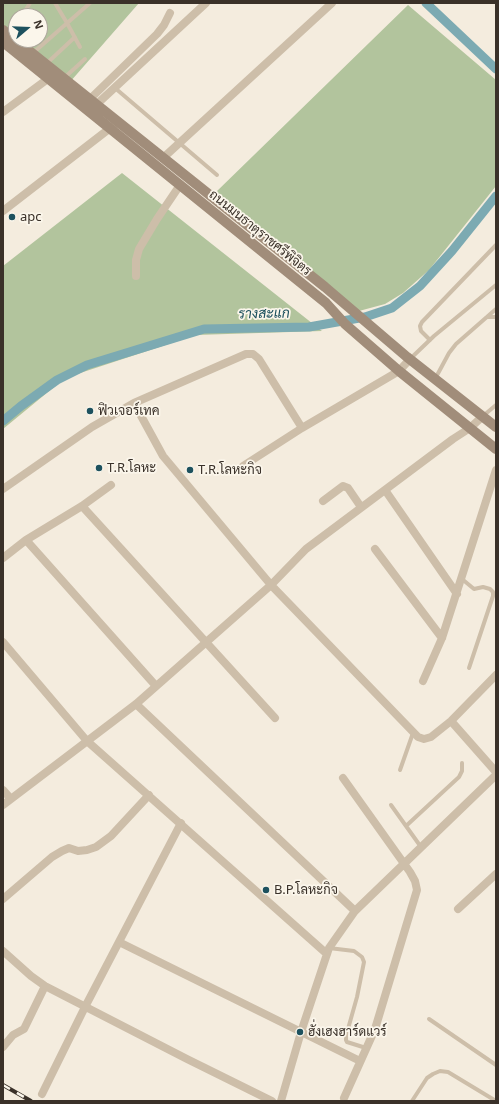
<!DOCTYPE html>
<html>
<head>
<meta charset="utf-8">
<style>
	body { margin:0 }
	#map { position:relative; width:499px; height:1104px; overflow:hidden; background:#f4ecde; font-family:"Noto Sans",sans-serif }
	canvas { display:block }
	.frame { position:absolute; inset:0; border:4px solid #3a3129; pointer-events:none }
	.north { position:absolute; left:8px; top:8px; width:40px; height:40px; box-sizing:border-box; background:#fbf6eb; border:1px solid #aea79d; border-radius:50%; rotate:71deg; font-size:11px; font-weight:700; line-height:16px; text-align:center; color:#3a3129 }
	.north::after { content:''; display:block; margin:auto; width:14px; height:18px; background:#1d515e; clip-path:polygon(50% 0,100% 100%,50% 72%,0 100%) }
</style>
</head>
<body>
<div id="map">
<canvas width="499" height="1104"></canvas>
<div class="frame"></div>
<div class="north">N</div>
</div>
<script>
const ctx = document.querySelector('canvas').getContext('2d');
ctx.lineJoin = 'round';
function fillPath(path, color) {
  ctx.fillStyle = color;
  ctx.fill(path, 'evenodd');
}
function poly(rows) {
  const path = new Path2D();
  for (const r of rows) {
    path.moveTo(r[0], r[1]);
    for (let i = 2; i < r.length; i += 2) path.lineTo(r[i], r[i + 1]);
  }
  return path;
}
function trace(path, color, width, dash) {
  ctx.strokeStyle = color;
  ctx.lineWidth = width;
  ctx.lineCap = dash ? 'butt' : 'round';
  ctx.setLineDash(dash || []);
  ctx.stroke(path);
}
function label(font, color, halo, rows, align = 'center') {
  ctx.font = font + ' "Noto Sans",Sarabun,sans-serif';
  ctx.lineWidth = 3.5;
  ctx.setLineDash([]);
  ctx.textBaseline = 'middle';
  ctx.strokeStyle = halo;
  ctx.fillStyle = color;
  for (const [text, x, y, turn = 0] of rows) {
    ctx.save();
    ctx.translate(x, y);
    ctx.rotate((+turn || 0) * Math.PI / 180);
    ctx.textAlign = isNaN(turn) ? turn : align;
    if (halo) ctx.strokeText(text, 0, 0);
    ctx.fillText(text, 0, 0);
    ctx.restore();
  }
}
fillPath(poly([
	[3,3,139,3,70,82,19,40,40,40,40,16,16,16,16,37,3,26],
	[408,5,496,80,496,186,429,270,403,293,385,304,359,311,215,193],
	[122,173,322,331,196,335,65,378,3,429,3,266]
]), '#b2c49d');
trace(poly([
	[426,3,496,69],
	[3,421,21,406,57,380,87,365,204,329,309,327,365,317,392,308,420,286,452,251,496,196]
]), '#7caab2', 9);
trace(poly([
	[55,3,67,23,80,47],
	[22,16,30,3],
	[11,35,16,26],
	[33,53,90,3],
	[46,64,75,37],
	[64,78,85,59],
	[115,88,217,175],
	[487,317,496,317],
	[430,340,421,331,420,326,422,322,496,245],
	[410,359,434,336,496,285],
	[435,379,449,353,456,344,496,309],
	[483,416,496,405],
	[462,579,474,589,483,587,490,589,493,592,493,596,469,668],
	[400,770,413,733],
	[391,805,421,847],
	[406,826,459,777,462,771,462,763],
	[329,948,354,951,362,957,364,962,357,997,346,1036,346,1040,347,1042,366,1048],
	[429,1019,496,1065],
	[412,1101,427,1078,433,1074,440,1071,448,1072,496,1101]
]), '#cdbea9', 4);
trace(poly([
	[90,99,157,34,164,25,170,13],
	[97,104,206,3],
	[3,112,49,78],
	[163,158,332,3],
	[3,211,118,122],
	[136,276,136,260,139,249,157,219,180,185],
	[134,403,163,456,271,585,418,737,424,739,431,737,451,721,496,675],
	[243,466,302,428,399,371,410,359],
	[3,489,92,427,134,403,246,354,253,354,259,359,302,428],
	[385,490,457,594],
	[323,501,343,486,348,488,361,507],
	[82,506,275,718],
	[26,540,156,686],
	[375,549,442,638],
	[3,558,26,540,82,506,111,485],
	[3,642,87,741,327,954],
	[423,681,442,638,496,470],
	[136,704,355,911],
	[451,721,496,772],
	[343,778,410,872,415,881,417,890,375,1029,344,1098],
	[3,790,11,799],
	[3,805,136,704,271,585,306,549,453,439,470,428,483,416],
	[3,899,52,857,62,851,69,848,78,851,87,850,96,847,111,836,149,795],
	[458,909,496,874],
	[119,942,360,1061],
	[3,951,31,976,45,986,187,1059,272,1101],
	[3,1047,13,1035,24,1029,45,986],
	[42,1094,85,1007,181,823],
	[281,1101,301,1032,329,948,355,911,496,775]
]), '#cdbea9', 8);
trace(poly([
	[3,30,325,287,407,357,496,427],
	[3,42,300,282,326,303,345,324,399,371,496,449]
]), '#a18d7a', 10);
const rail = poly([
	[3,1085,31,1101]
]);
trace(rail, '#3a3129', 4);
trace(rail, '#fbf6eb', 2.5, [8]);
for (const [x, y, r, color] of [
	[12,217,4,"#1d515e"],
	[90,411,4,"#1d515e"],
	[99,468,4,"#1d515e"],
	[190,470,4,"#1d515e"],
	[266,890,4,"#1d515e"],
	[300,1032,4,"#1d515e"]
]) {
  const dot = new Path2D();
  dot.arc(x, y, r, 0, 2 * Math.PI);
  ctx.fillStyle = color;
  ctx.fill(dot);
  trace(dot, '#fbf6eb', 1.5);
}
label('13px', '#3a3129', '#fbf6eb', [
	["apc",20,217],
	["ฟิวเจอร์เทค",98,411],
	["T.R.โลหะ",107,468],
	["T.R.โลหะกิจ",198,470],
	["B.P.โลหะกิจ",274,890],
	["ฮั่งเฮงฮาร์ดแวร์",308,1032]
], 'left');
label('13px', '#3a3129', '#fbf6eb', [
	["ถนนมนธาตุราชศรีพิจิตร",260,233,39]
]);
label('italic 14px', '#1d515e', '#fbf6eb', [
	["รางสะแก",264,314,-1]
]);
</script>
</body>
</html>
